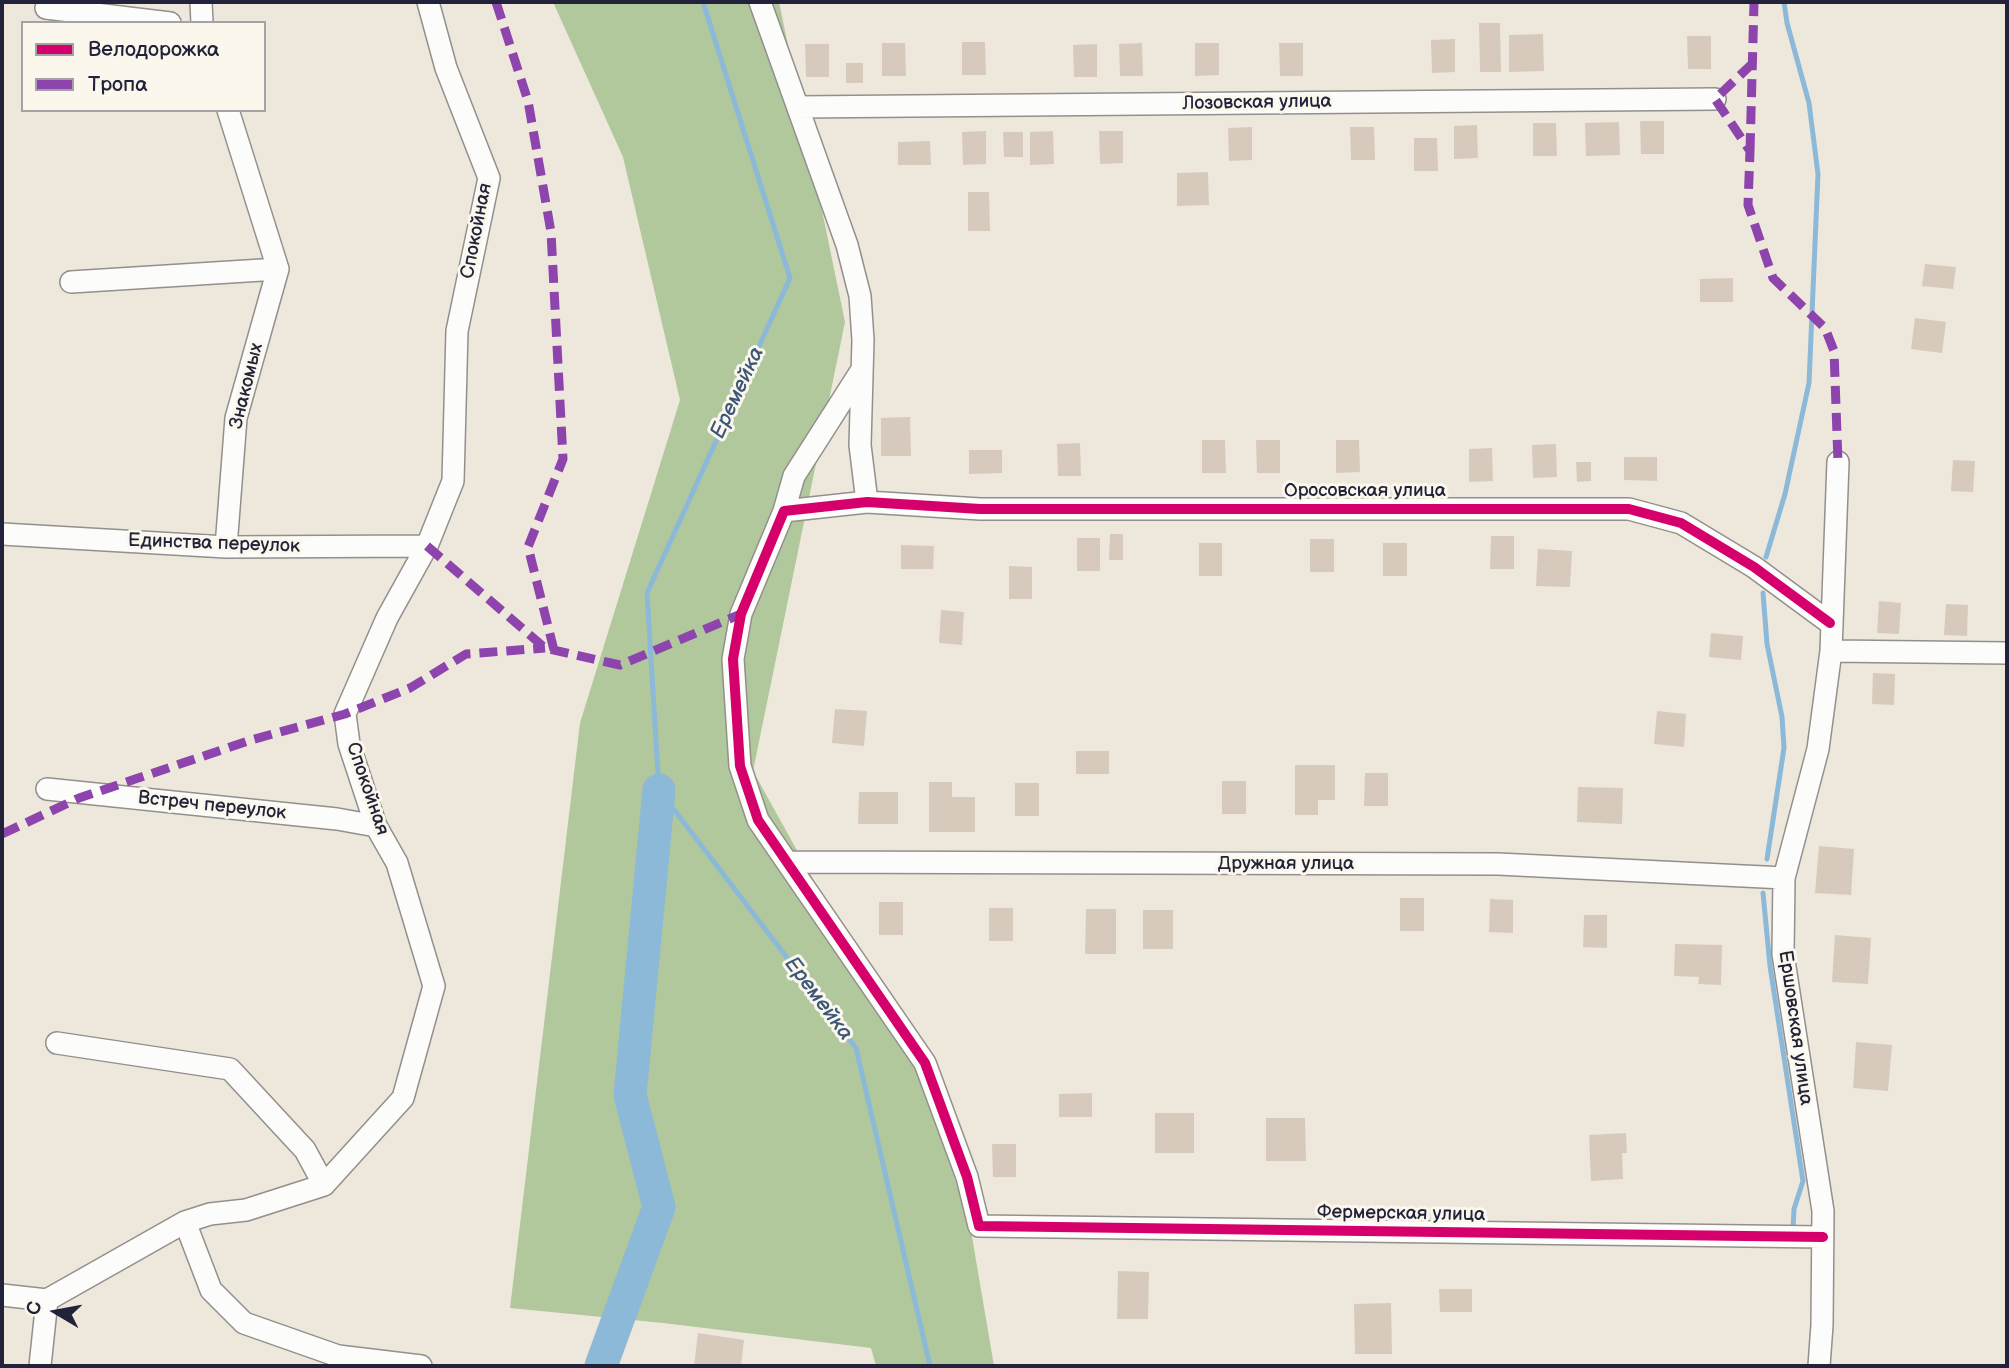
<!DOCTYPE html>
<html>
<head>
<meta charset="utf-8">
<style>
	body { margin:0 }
	#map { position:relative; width:2009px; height:1368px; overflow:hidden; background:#eee8dc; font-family:"Balsamiq Sans",sans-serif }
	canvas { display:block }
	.frame { position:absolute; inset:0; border:4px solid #22223b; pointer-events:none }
	.legend { position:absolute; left:21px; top:21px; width:245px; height:91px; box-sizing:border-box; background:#fbf7ec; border:2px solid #a4a2a5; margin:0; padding:9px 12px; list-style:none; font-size:21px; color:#22223b }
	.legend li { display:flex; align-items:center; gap:14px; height:35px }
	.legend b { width:35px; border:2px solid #a4a2a5 }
	.north { position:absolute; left:21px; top:1277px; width:70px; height:70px; -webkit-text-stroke:5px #fbf7ec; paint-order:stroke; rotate:280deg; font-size:19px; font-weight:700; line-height:28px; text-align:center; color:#22223b }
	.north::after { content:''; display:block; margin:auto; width:24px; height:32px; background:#22223b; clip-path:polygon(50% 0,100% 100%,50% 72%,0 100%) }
</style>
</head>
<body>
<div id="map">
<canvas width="2009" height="1368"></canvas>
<div class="frame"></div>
<ul class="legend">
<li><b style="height:9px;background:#d6006c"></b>Велодорожка</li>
<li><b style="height:9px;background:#8e44ad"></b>Тропа</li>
</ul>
<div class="north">С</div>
</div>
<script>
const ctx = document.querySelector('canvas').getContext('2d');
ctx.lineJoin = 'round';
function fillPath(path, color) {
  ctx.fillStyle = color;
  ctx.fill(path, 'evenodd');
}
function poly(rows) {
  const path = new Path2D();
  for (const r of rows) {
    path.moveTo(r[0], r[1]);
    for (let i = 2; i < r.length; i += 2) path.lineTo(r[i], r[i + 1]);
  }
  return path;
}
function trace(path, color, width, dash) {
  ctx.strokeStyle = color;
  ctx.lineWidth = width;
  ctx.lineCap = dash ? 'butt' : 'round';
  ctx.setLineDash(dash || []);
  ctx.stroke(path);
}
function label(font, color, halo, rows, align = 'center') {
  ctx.font = font + ' "Balsamiq Sans",sans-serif';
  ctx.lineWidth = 6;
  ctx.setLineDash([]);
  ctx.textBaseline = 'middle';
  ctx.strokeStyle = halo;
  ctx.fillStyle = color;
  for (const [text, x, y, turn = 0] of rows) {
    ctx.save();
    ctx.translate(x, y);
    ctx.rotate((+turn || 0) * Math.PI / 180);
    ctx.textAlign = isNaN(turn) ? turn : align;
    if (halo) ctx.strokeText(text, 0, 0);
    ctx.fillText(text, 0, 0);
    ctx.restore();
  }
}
fillPath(poly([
	[553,2,779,2,845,322,753,771,913,1060,969,1219,994,1366,876,1366,871,1348,663,1323,510,1308,580,723,680,400,623,157]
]), '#b0c89c');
trace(poly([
	[703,2,790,278,647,593,659,790,856,1048,930,1366],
	[1766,557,1785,494,1809,383,1818,174,1809,103,1787,23,1784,2],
	[1763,593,1767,644,1782,717,1784,748,1767,859],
	[1763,893,1770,966,1803,1181,1794,1209,1793,1229]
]), '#8db9d8', 5);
trace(poly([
	[601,1366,659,1207,630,1095,659,790]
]), '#8db9d8', 33);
fillPath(poly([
	[1479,23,1500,23,1501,72,1480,72],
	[1543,34,1544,71,1509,72,1509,35],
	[1687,36,1711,36,1711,69,1688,69],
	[1455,39,1455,72,1432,73,1431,40],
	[962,42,985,42,986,75,962,75],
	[882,43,905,43,906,76,882,76],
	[1142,43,1143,76,1120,76,1119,44],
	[1195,43,1219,43,1219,75,1195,76],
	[1279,43,1303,43,1303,76,1280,76],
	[805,44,829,44,829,77,806,77],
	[1097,44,1097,77,1074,77,1073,45],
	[846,63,863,63,863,83,846,83],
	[1640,121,1664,121,1664,154,1641,154],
	[1619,122,1620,155,1586,156,1585,123],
	[1533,123,1556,123,1557,156,1533,156],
	[1477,125,1478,158,1454,159,1454,126],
	[1252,127,1252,160,1229,161,1228,128],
	[1350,127,1374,127,1375,160,1351,160],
	[986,131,986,164,963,165,962,132],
	[1053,131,1054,164,1030,165,1030,132],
	[1099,131,1123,131,1123,163,1100,164],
	[1003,132,1023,132,1023,157,1004,157],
	[1414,138,1437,138,1438,171,1414,171],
	[930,141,931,165,898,165,898,142],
	[1208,172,1209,205,1177,206,1177,173],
	[968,192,989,192,990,231,968,231],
	[1925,264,1956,267,1953,289,1922,286],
	[1733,278,1733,302,1700,302,1700,279],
	[1915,318,1946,322,1942,353,1911,349],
	[910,417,911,456,881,456,881,418],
	[1202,440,1225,440,1226,473,1202,473],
	[1256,440,1280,440,1280,473,1257,473],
	[1336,440,1359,440,1360,472,1336,473],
	[1080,443,1081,476,1058,476,1057,444],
	[1556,444,1557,477,1533,478,1532,445],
	[1492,448,1493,481,1469,482,1469,449],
	[969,450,1002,450,1002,473,969,474],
	[1624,457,1657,457,1657,481,1624,480],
	[1953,460,1975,461,1973,492,1951,491],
	[1576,462,1591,462,1591,481,1577,482],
	[1110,534,1123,534,1123,560,1109,560],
	[1491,536,1514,536,1514,569,1490,569],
	[1077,538,1100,538,1100,571,1077,571],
	[1310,539,1334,539,1334,572,1310,572],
	[1199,543,1222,543,1222,576,1199,576],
	[1383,543,1407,543,1407,576,1383,576],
	[901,545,934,546,933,569,901,569],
	[1538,549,1572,551,1570,587,1536,586],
	[1009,566,1032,567,1032,599,1009,599],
	[1879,601,1901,603,1899,634,1877,633],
	[1946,604,1968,605,1967,636,1944,635],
	[941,610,964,612,962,645,939,643],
	[1711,633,1743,636,1741,660,1709,657],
	[1873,673,1895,674,1894,705,1872,704],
	[835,709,867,711,864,746,832,743],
	[1657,711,1686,714,1684,747,1654,744],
	[1076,751,1109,751,1109,774,1076,774],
	[1295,765,1335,765,1335,800,1318,800,1318,815,1295,815],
	[1365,773,1388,773,1388,806,1364,806],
	[1222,781,1246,781,1246,814,1222,814],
	[929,782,952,782,952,797,975,797,975,832,929,832],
	[1015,783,1039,783,1039,816,1015,816],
	[1578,787,1623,788,1622,824,1577,822],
	[859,792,898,792,898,824,858,824],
	[1819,846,1854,849,1851,895,1815,893],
	[1400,898,1424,898,1424,931,1400,931],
	[1490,899,1513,900,1513,933,1489,932],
	[879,902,903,902,903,935,879,935],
	[989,908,1013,908,1013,941,989,941],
	[1086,909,1116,909,1116,954,1085,954],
	[1143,910,1173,910,1173,949,1143,949],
	[1584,915,1607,915,1607,948,1583,947],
	[1835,935,1871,938,1868,984,1832,982],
	[1675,944,1722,945,1721,985,1698,984,1699,977,1674,976],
	[1856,1042,1892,1045,1888,1091,1853,1088],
	[1092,1093,1092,1117,1059,1117,1059,1094],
	[1155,1113,1194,1113,1194,1153,1155,1153],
	[1266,1118,1305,1118,1306,1161,1266,1161],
	[1626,1133,1627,1153,1622,1153,1623,1179,1591,1181,1589,1135],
	[992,1144,1016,1144,1016,1177,993,1177],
	[1118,1271,1149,1272,1148,1319,1117,1319],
	[1439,1289,1472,1289,1472,1312,1440,1312],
	[1391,1303,1392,1354,1355,1354,1354,1304],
	[698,1333,744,1340,741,1366,694,1366]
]), '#d7cabc');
const minor = poly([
	[201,2,202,23],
	[760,2,847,245,860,296,863,340,860,445,867,502],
	[46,8,170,23],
	[798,107,1715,99],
	[71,282,278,269],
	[1838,462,1831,651,2007,653],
	[784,511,794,476,861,371],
	[2,534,226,547,427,546],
	[226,547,236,418,278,269,228,110],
	[47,789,337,819,376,826],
	[787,862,1498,864,1784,878],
	[57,1043,230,1069,305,1150,324,1185],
	[185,1222,211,1290,244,1323,338,1356,421,1366],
	[1823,1237,979,1226,967,1177,925,1063,758,820,740,766,733,659,741,614,784,511,867,502,980,509,1629,509,1681,523,1754,567,1830,623],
	[2,1295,47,1300,40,1366],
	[47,1300,185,1222,210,1214,246,1210,324,1185,403,1098,434,986,397,863,376,826,349,744,345,714,387,618,427,546,453,481,457,331,489,178,446,68,428,2],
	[1819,1366,1822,1325,1823,1211,1783,954,1784,878,1818,749,1831,651]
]);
trace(minor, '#928f8d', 24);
trace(minor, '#fcfcfa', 21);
trace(poly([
	[496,2,528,101,551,232,563,459,528,547,554,650],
	[1753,63,1715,99,1750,151,1748,205,1773,278,1825,328,1834,351,1838,462],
	[1750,151,1754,2],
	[427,546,545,648,620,665,741,614],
	[2,834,79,798,251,740,345,714,410,688,466,654,545,648]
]), '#8e44ad', 9, [18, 9]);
trace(poly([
	[1823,1237,979,1226,967,1177,925,1063,758,820,740,766,733,659,741,614,784,511,867,502,980,509,1629,509,1681,523,1754,567,1830,623]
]), '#d6006c', 10);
label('19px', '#22223b', '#fbf7ec', [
	["Лозовская улица",1257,103,-1],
	["Спокойная",477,231,-79],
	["Знакомых",247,386,-76],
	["Оросовская улица",1365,491],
	["Единства переулок",214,544,2],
	["Спокойная",367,789,71],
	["Встреч переулок",212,806,6],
	["Дружная улица",1286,864],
	["Ершовская улица",1795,1028,82],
	["Фермерская улица",1401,1214,1]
]);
label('italic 21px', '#3c5679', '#fbf7ec', [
	["Еремейка",738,393,-65],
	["Еремейка",818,999,53]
]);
</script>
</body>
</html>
